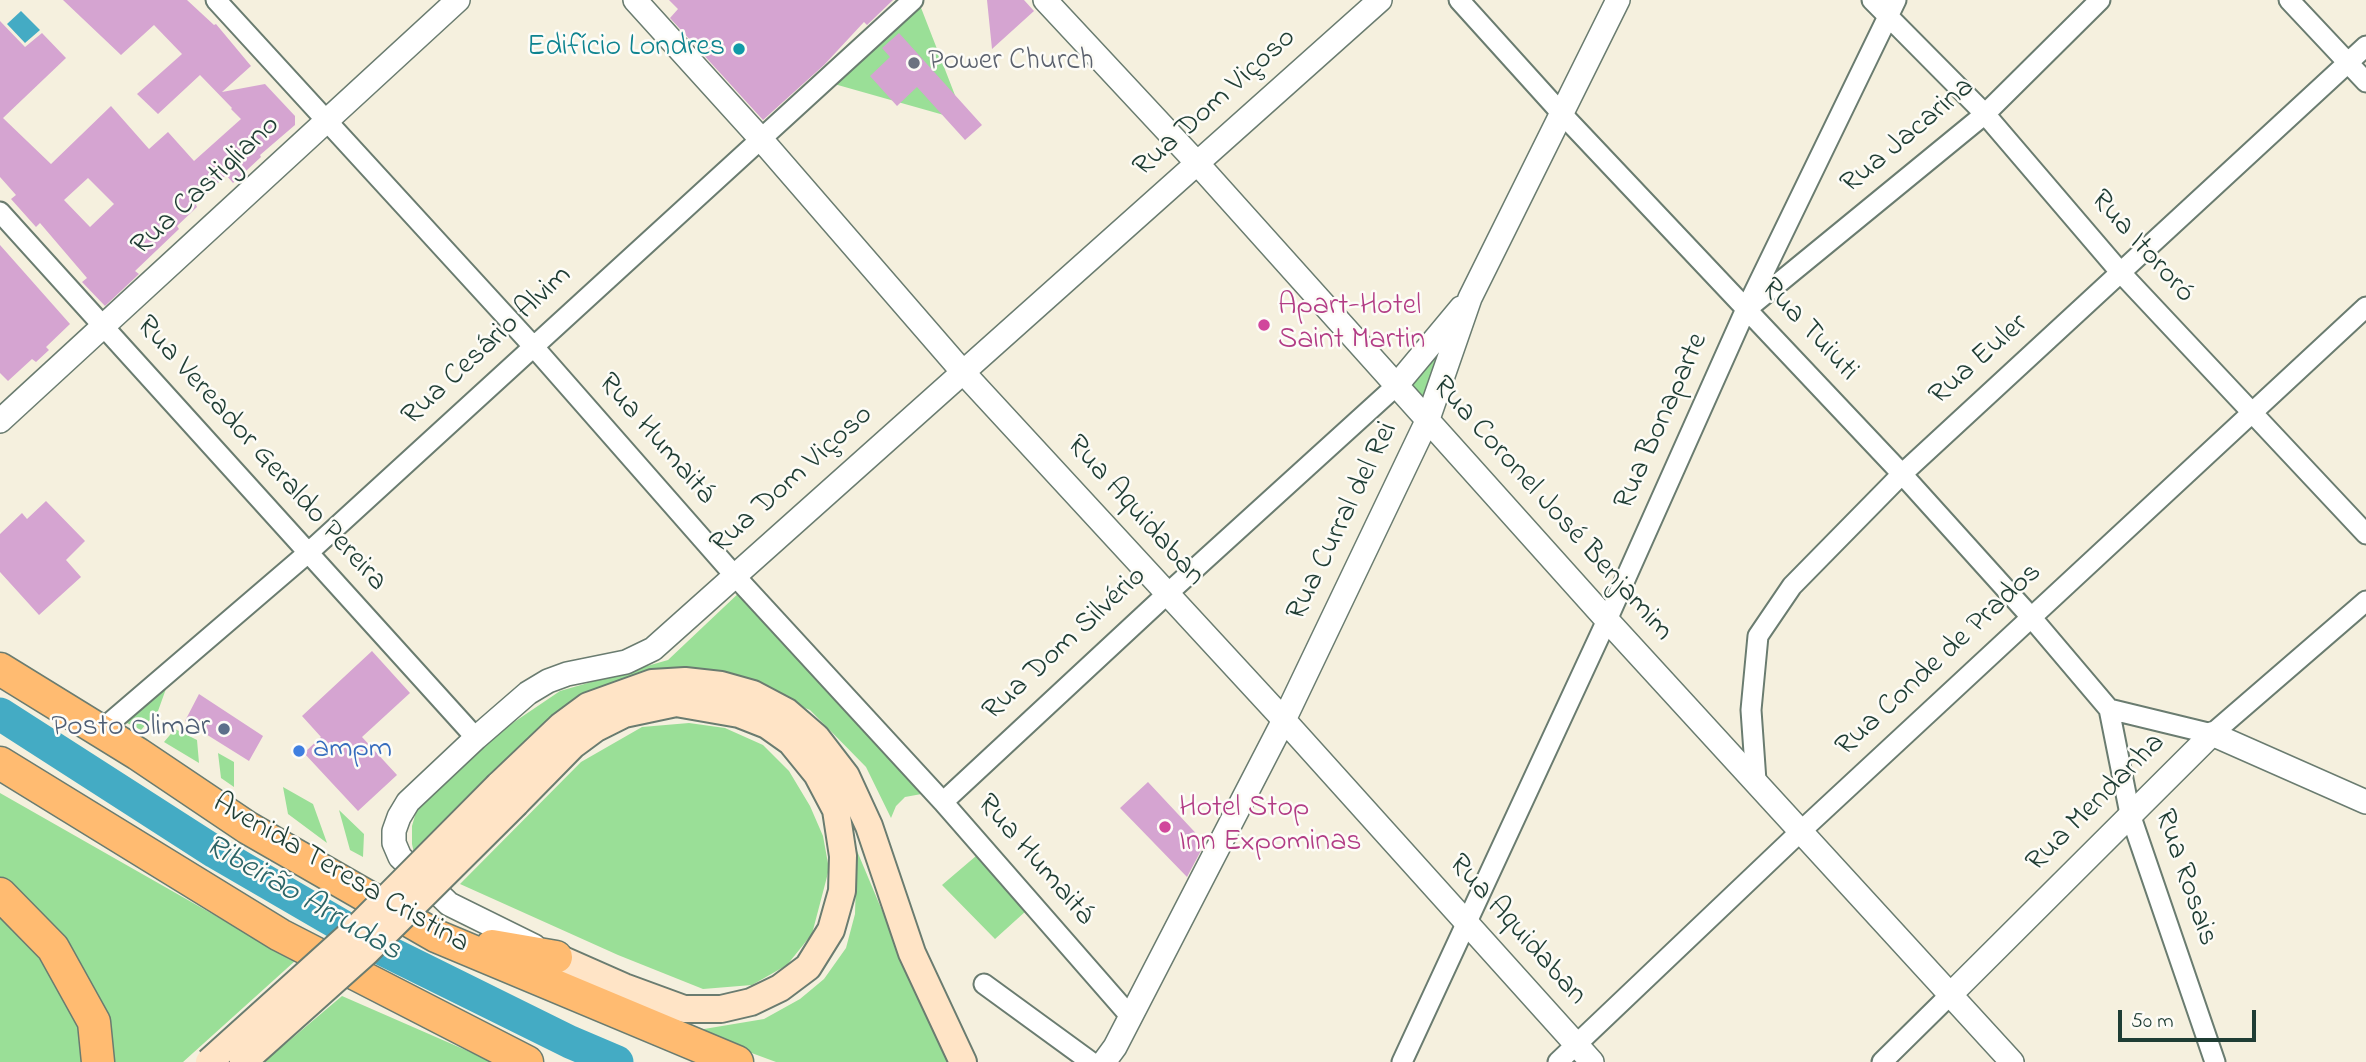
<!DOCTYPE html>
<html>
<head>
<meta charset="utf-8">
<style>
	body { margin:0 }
	#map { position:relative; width:2366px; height:1062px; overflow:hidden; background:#f5f0de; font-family:"Indie Flower",sans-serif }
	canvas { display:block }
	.scale { position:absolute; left:2118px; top:1010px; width:138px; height:32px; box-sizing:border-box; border:4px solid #1f3d34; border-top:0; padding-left:9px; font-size:21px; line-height:24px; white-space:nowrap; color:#1f3d34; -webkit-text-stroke:5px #fdfcf7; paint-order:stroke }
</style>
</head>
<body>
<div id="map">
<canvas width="2366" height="1062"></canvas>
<div class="scale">50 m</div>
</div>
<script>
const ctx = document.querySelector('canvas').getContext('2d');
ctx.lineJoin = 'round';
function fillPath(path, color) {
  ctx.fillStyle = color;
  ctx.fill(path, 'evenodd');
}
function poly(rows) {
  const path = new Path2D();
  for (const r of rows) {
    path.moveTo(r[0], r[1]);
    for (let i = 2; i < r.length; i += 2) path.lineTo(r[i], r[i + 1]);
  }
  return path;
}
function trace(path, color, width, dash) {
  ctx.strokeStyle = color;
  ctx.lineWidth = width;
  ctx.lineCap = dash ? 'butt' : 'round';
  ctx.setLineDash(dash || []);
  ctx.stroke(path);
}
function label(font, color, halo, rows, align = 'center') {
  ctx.font = font + ' "Indie Flower",sans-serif';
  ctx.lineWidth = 5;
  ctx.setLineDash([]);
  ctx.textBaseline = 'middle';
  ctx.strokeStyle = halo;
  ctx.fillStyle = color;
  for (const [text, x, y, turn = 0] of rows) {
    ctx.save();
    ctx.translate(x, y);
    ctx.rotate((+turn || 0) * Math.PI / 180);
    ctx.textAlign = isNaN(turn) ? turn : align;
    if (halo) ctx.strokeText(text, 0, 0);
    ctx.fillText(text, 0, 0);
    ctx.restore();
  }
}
fillPath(poly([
	[896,0,918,0,965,121,813,78,866,32],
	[1449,333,1426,403,1408,385],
	[742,590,927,793,905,797,896,806,891,818,866,767,810,710,751,686,674,679,415,858,412,844,412,826,418,805,492,737,560,691,668,660],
	[167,686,158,711,141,730,125,722],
	[689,723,725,728,763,745,789,771,810,806,823,836,829,869,812,934,787,965,752,985,703,989,618,955,460,884,581,762,642,727],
	[175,729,197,740,199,763,164,742],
	[218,753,234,762,234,787,221,778],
	[283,787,313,804,327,843,288,814],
	[0,793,295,961,183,1062,114,1062,105,1016,61,936,0,877],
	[339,810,364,834,363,857,350,850],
	[852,839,915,989,949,1062,776,1062,692,1031,764,1019,800,999,824,979,846,948,855,914,856,880],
	[976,856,1026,911,995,939,942,885],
	[0,907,47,951,88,1025,91,1062,0,1062],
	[342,996,493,1062,264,1062]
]), '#9adf97');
fillPath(poly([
	[21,11,40,30,25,43,7,24]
]), '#44abc4');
trace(poly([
	[0,714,215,852,382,949,570,1042,617,1062]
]), '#44abc4', 33);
fillPath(poly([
	[63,0,187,0,214,25,216,24,251,66,222,92,265,84,295,116,295,125,260,155,261,157,233,183,226,175,196,205,197,207,177,226,179,229,135,271,139,274,105,306,82,282,87,278,40,223,36,227,11,199,16,195,0,177,0,21,25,47,42,33,66,58,3,118,51,164,111,106,149,149,168,132,194,161,241,119,231,109,232,108,200,75,158,114,137,94,182,54,154,25,121,55],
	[88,178,114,204,90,227,64,200],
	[669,0,893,0,867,25,864,22,824,65,763,120,670,18,678,9],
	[987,0,1024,0,1034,11,992,49],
	[899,33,982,125,965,140,917,87,897,106,870,76,890,57,882,48],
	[0,245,70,324,46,347,49,350,36,362,32,359,8,381,0,373],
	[46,501,85,541,66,560,81,577,39,615,0,572,0,534,22,513,27,519],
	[372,651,410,693,362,737,397,775,358,811,304,753,321,737,302,716],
	[199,694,263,736,249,761,185,721],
	[1148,782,1205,843,1187,877,1120,808]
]), '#d5a4d1');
const minor = poly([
	[216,0,533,346,735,576,943,802,1130,1016],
	[1459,0,1562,114,1902,474,2031,617,2109,709,2130,814,2215,1062],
	[1872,0,1985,114,2121,273,2366,534],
	[2289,0,2366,82],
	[0,212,476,738],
	[1753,304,1985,114,2100,0],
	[2109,709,2212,734,2366,601],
	[99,732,309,552,913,0],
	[1756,781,1751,710,1758,636,1792,586,1902,474,2366,46],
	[943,802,1167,594,1396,386],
	[984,984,1091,1062],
	[1402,1062,1607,620,1746,309,1896,0],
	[1558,1062,1801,831,2366,307],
	[1882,1062,1952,993]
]);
const tertiary = poly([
	[635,0,760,138,962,371,1284,720,1592,1062],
	[1045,0,1197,163,1607,620,2012,1062],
	[1396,386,1461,308],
	[0,421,458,0],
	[534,946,449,904,400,857,394,843,394,831,399,817,408,802,476,738,528,693,548,681,567,674,626,662,653,649,1380,0],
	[1952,993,2212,734,2366,802],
	[1104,1062,1115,1047,1284,720,1428,419,1470,298,1618,0]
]);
const secondary = poly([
	[499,785,561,726,588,706,652,683,685,681,721,685,753,694,787,712,816,737,846,776,869,826,912,953,963,1062],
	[516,803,573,745,596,728,624,714,676,703,739,714,767,725,791,742,817,774,836,810,843,856,842,891,831,930,808,967,780,988,751,1002,721,1009,684,1009,624,987,556,957]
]);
const trunk = poly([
	[0,669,138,754,248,828,436,936,737,1062],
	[0,763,280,935,527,1062],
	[0,894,53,948,94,1022,98,1062],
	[492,946,556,957]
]);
trace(minor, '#6a7c70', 23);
trace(tertiary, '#6a7c70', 26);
trace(secondary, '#6a7c70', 30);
trace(trunk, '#6a7c70', 35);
trace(minor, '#fff', 19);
trace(tertiary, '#fff', 23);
trace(secondary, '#ffe4c6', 26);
trace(trunk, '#ffbb71', 32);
const secondaryBridge = poly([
	[209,1062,351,934,499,785],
	[243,1062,366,952,516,803]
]);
trace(secondaryBridge, '#6a7c70', 30, []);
trace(secondaryBridge, '#ffe4c6', 26);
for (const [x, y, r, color] of [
	[739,49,7,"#0f9aa8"],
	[914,63,7,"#6b7280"],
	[1264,325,7,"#d1479c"],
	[224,729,7,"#5c6f8a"],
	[299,751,7,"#3f7fe0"],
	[1165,827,7,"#d1479c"]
]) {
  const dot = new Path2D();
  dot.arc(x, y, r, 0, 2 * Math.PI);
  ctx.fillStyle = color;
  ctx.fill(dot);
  trace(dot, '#fdfcf7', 2.5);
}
label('30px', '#0d838f', '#fdfcf7', [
	["Edifício Londres",725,49]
], 'right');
label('30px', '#5b616d', '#fdfcf7', [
	["Power Church",928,63]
], 'left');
label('30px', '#1f3d34', '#fdfcf7', [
	["Rua Dom Viçoso",1216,104,-42],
	["Rua Jacarina",1909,137,-40],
	["Rua Castigliano",207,187,-43],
	["Rua Itororó",2141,248,48],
	["Rua Tuiuti",1808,331,47],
	["Rua Cesário Alvim",488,347,-43],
	["Rua Euler",1980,361,-42],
	["Rua Bonaparte",1663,422,-66],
	["Rua Humaitá",655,440,49],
	["Rua Vereador Geraldo Pereira",260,455,48],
	["Rua Dom Viçoso",793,481,-42],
	["Rua Coronel José Benjamim",1551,510,48],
	["Rua Aquidaban",1134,512,48],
	["Rua Curral del Rei",1344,522,-64],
	["Rua Dom Silvério",1066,645,-43],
	["Rua Conde de Prados",1940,661,-43],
	["Rua Mendanha",2097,804,-45],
	["Rua Humaitá",1034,861,49],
	["Avenida Teresa Cristina",340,875,30],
	["Rua Rosais",2184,878,71],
	["Rua Aquidaban",1516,931,48]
]);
label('30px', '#b23c85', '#fdfcf7', [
	["Apart-Hotel",1278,308],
	["Saint Martin",1278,342],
	["Hotel Stop",1179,810],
	["Inn Expominas",1179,844]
], 'left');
label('30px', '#4e5e75', '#fdfcf7', [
	["Posto Olimar",210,729]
], 'right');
label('30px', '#366cbe', '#fdfcf7', [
	["ampm",313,751]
], 'left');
label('italic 32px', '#2c6466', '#fdfcf7', [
	["Ribeirão Arrudas",302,900,30]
]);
</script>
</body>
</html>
